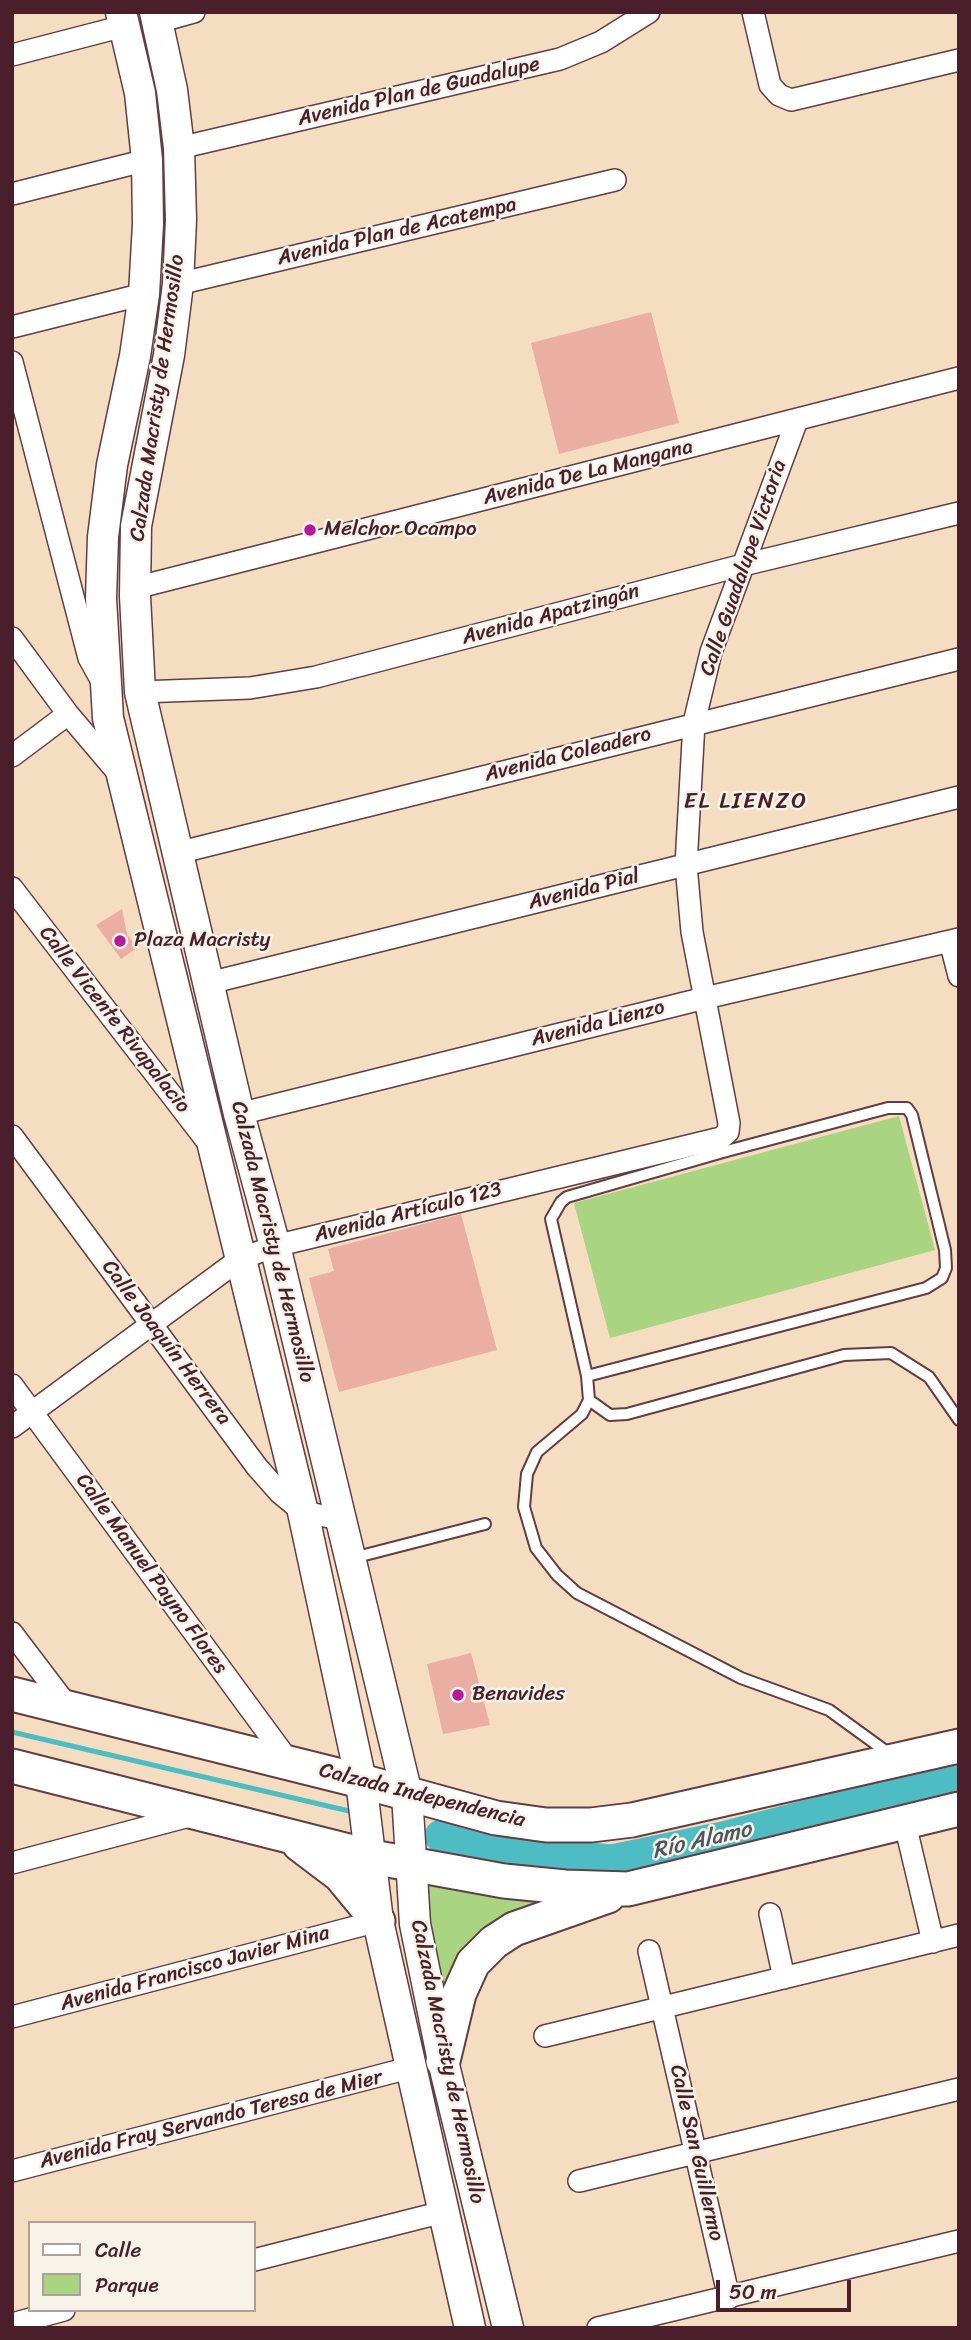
<!DOCTYPE html>
<html>
<head>
<meta charset="utf-8">
<style>
	body { margin:0 }
	#map { position:relative; width:971px; height:2340px; overflow:hidden; background:#f4ddc0; font-family:Sriracha,sans-serif }
	canvas { display:block }
	.frame { position:absolute; inset:0; border:14px solid #4a1f2b; pointer-events:none }
	.legend { position:absolute; left:28px; top:2221px; width:228px; height:91px; box-sizing:border-box; background:#f7f3e8; border:2px solid #b29e9c; margin:0; padding:9px 12px; list-style:none; font-size:21px; color:#4a1f2b }
	.legend li { display:flex; align-items:center; gap:14px; height:35px }
	.legend b { width:35px; border:2px solid #b29e9c }
	.scale { position:absolute; left:716px; top:2280px; width:135px; height:32px; box-sizing:border-box; border:4px solid #4a1f2b; border-top:0; padding-left:9px; font-size:21px; line-height:24px; white-space:nowrap; color:#4a1f2b; -webkit-text-stroke:5px #f7f3e8; paint-order:stroke }
</style>
</head>
<body>
<div id="map">
<canvas width="971" height="2340"></canvas>
<div class="frame"></div>
<ul class="legend">
<li><b style="height:9px;background:#fff"></b>Calle</li>
<li><b style="height:19px;background:#a9d481"></b>Parque</li>
</ul>
<div class="scale">50 m</div>
</div>
<script>
const ctx = document.querySelector('canvas').getContext('2d');
ctx.lineJoin = 'round';
function fillPath(path, color) {
  ctx.fillStyle = color;
  ctx.fill(path, 'evenodd');
}
function poly(rows) {
  const path = new Path2D();
  for (const r of rows) {
    path.moveTo(r[0], r[1]);
    for (let i = 2; i < r.length; i += 2) path.lineTo(r[i], r[i + 1]);
  }
  return path;
}
function trace(path, color, width, dash) {
  ctx.strokeStyle = color;
  ctx.lineWidth = width;
  ctx.lineCap = dash ? 'butt' : 'round';
  ctx.setLineDash(dash || []);
  ctx.stroke(path);
}
function label(font, color, halo, rows, align = 'center') {
  ctx.font = font + ' Sriracha,sans-serif';
  ctx.lineWidth = 5;
  ctx.setLineDash([]);
  ctx.textBaseline = 'middle';
  ctx.strokeStyle = halo;
  ctx.fillStyle = color;
  for (const [text, x, y, turn = 0] of rows) {
    ctx.save();
    ctx.translate(x, y);
    ctx.rotate((+turn || 0) * Math.PI / 180);
    ctx.textAlign = isNaN(turn) ? turn : align;
    if (halo) ctx.strokeText(text, 0, 0);
    ctx.fillText(text, 0, 0);
    ctx.restore();
  }
}
fillPath(poly([
	[899,1116,935,1250,610,1338,574,1203],
	[425,1884,569,1900,484,1934,445,2011,430,1933]
]), '#a9d481');
trace(poly([
	[12,1732,349,1811]
]), '#4ebdc3', 5);
trace(poly([
	[441,1836,500,1851,612,1861,723,1838,959,1777]
]), '#4ebdc3', 33);
fillPath(poly([
	[651,312,679,423,559,454,531,343],
	[122,909,127,934,137,948,121,959,96,925],
	[461,1214,497,1350,339,1392,309,1278,334,1271,328,1249],
	[471,1653,490,1725,443,1734,427,1664]
]), '#ebaea3');
const service = poly([
	[587,1376,926,1288,942,1278,946,1268,945,1250,912,1115,907,1108,888,1108,723,1152,567,1197,561,1202,551,1219,587,1376,589,1400,582,1414,537,1452,527,1474,524,1507,536,1548,557,1575,577,1593,741,1678,829,1710,891,1755],
	[589,1400,610,1415,627,1414,844,1355,891,1353,929,1377,959,1420],
	[353,1558,485,1524]
]);
const minor = poly([
	[753,12,770,85,779,95,791,100,959,60],
	[158,22,194,12],
	[12,55,124,26],
	[179,148,560,59,601,42,649,12],
	[12,194,147,160],
	[178,284,615,180],
	[12,327,144,294],
	[12,362,89,658,103,683],
	[135,588,959,378],
	[12,638,68,714,119,774],
	[140,692,250,688,316,677,743,565,959,513],
	[12,756,68,714],
	[177,853,959,659],
	[12,888,210,1145],
	[950,941,959,976],
	[209,983,959,797],
	[239,1114,705,998,959,939],
	[12,1136,257,1467,280,1493,303,1512,340,1519],
	[12,1385,290,1763],
	[12,1427,240,1259,275,1246,721,1138,728,1132,729,1123,692,932,686,865,694,723,711,652,797,420],
	[12,1633,69,1708],
	[905,1824,933,1942],
	[12,1863,193,1815],
	[770,1914,784,1978],
	[649,1951,729,2298],
	[12,2017,378,1921],
	[545,2036,959,1935],
	[12,2171,409,2068],
	[579,2181,959,2089],
	[254,2260,443,2212],
	[12,2324,64,2310],
	[598,2328,959,2241]
]);
const secondary = poly([
	[121,12,140,93,147,160,148,224,144,294,135,356,112,465,103,537,101,598,108,718,303,1512,361,1781,378,1921,470,2328],
	[155,12,172,90,179,148,181,220,178,284,169,355,136,526,135,596,140,692,239,1114,275,1246,407,1794,415,1924,443,2061,508,2328]
]);
const primary = poly([
	[12,1694,361,1781,496,1818,546,1825,591,1825,632,1820,959,1746],
	[12,1766,372,1857,504,1881,565,1887,628,1889,959,1809],
	[299,1844,340,1875,378,1921],
	[443,2061,459,1994,473,1963,494,1942,514,1929,608,1896]
]);
trace(service, '#643c41', 14);
trace(minor, '#643c41', 24);
trace(secondary, '#643c41', 33);
trace(primary, '#643c41', 37);
trace(service, '#fff', 10);
trace(minor, '#fff', 21);
trace(secondary, '#fff', 30);
trace(primary, '#fff', 33);
for (const [x, y, r, color] of [
	[310,530,7,"#b5179e"],
	[120,941,7,"#b5179e"],
	[458,1695,7,"#b5179e"]
]) {
  const dot = new Path2D();
  dot.arc(x, y, r, 0, 2 * Math.PI);
  ctx.fillStyle = color;
  ctx.fill(dot);
  trace(dot, '#f7f3e8', 2.5);
}
label('21px', '#4a1f2b', '#f7f3e8', [
	["Avenida Plan de Guadalupe",419,92,-13],
	["Avenida Plan de Acatempa",397,232,-13],
	["Calzada Macristy de Hermosillo",158,398,-82],
	["Avenida De La Mangana",588,473,-14],
	["Calle Guadalupe Victoria",744,568,-71],
	["Avenida Apatzingán",551,615,-15],
	["Avenida Coleadero",568,755,-14],
	["Avenida Pial",584,890,-14],
	["Calle Vicente Rivapalacio",114,1020,52],
	["Avenida Lienzo",598,1024,-14],
	["Avenida Artículo 123",408,1213,-14],
	["Calzada Macristy de Hermosillo",272,1242,76],
	["Calle Joaquín Herrera",166,1343,53],
	["Calle Manuel Payno Flores",151,1574,54],
	["Calzada Independencia",422,1796,14],
	["Avenida Francisco Javier Mina",195,1969,-15],
	["Calzada Macristy de Hermosillo",447,2062,78],
	["Avenida Fray Servando Teresa de Mier",211,2120,-14],
	["Calle San Guillermo",696,2153,77]
]);
label('21px', '#4a1f2b', '#f7f3e8', [
	["Melchor Ocampo",324,530],
	["Plaza Macristy",134,941],
	["Benavides",472,1695]
], 'left');
ctx.letterSpacing = '2px';
label('23px', '#4a1f2b', '#f7f3e8', [
	["EL LIENZO",746,802]
]);
ctx.letterSpacing = '0px';
label('italic 23px', '#4b5660', '#f7f3e8', [
	["Río Alamo",702,1841,-13]
]);
</script>
</body>
</html>
